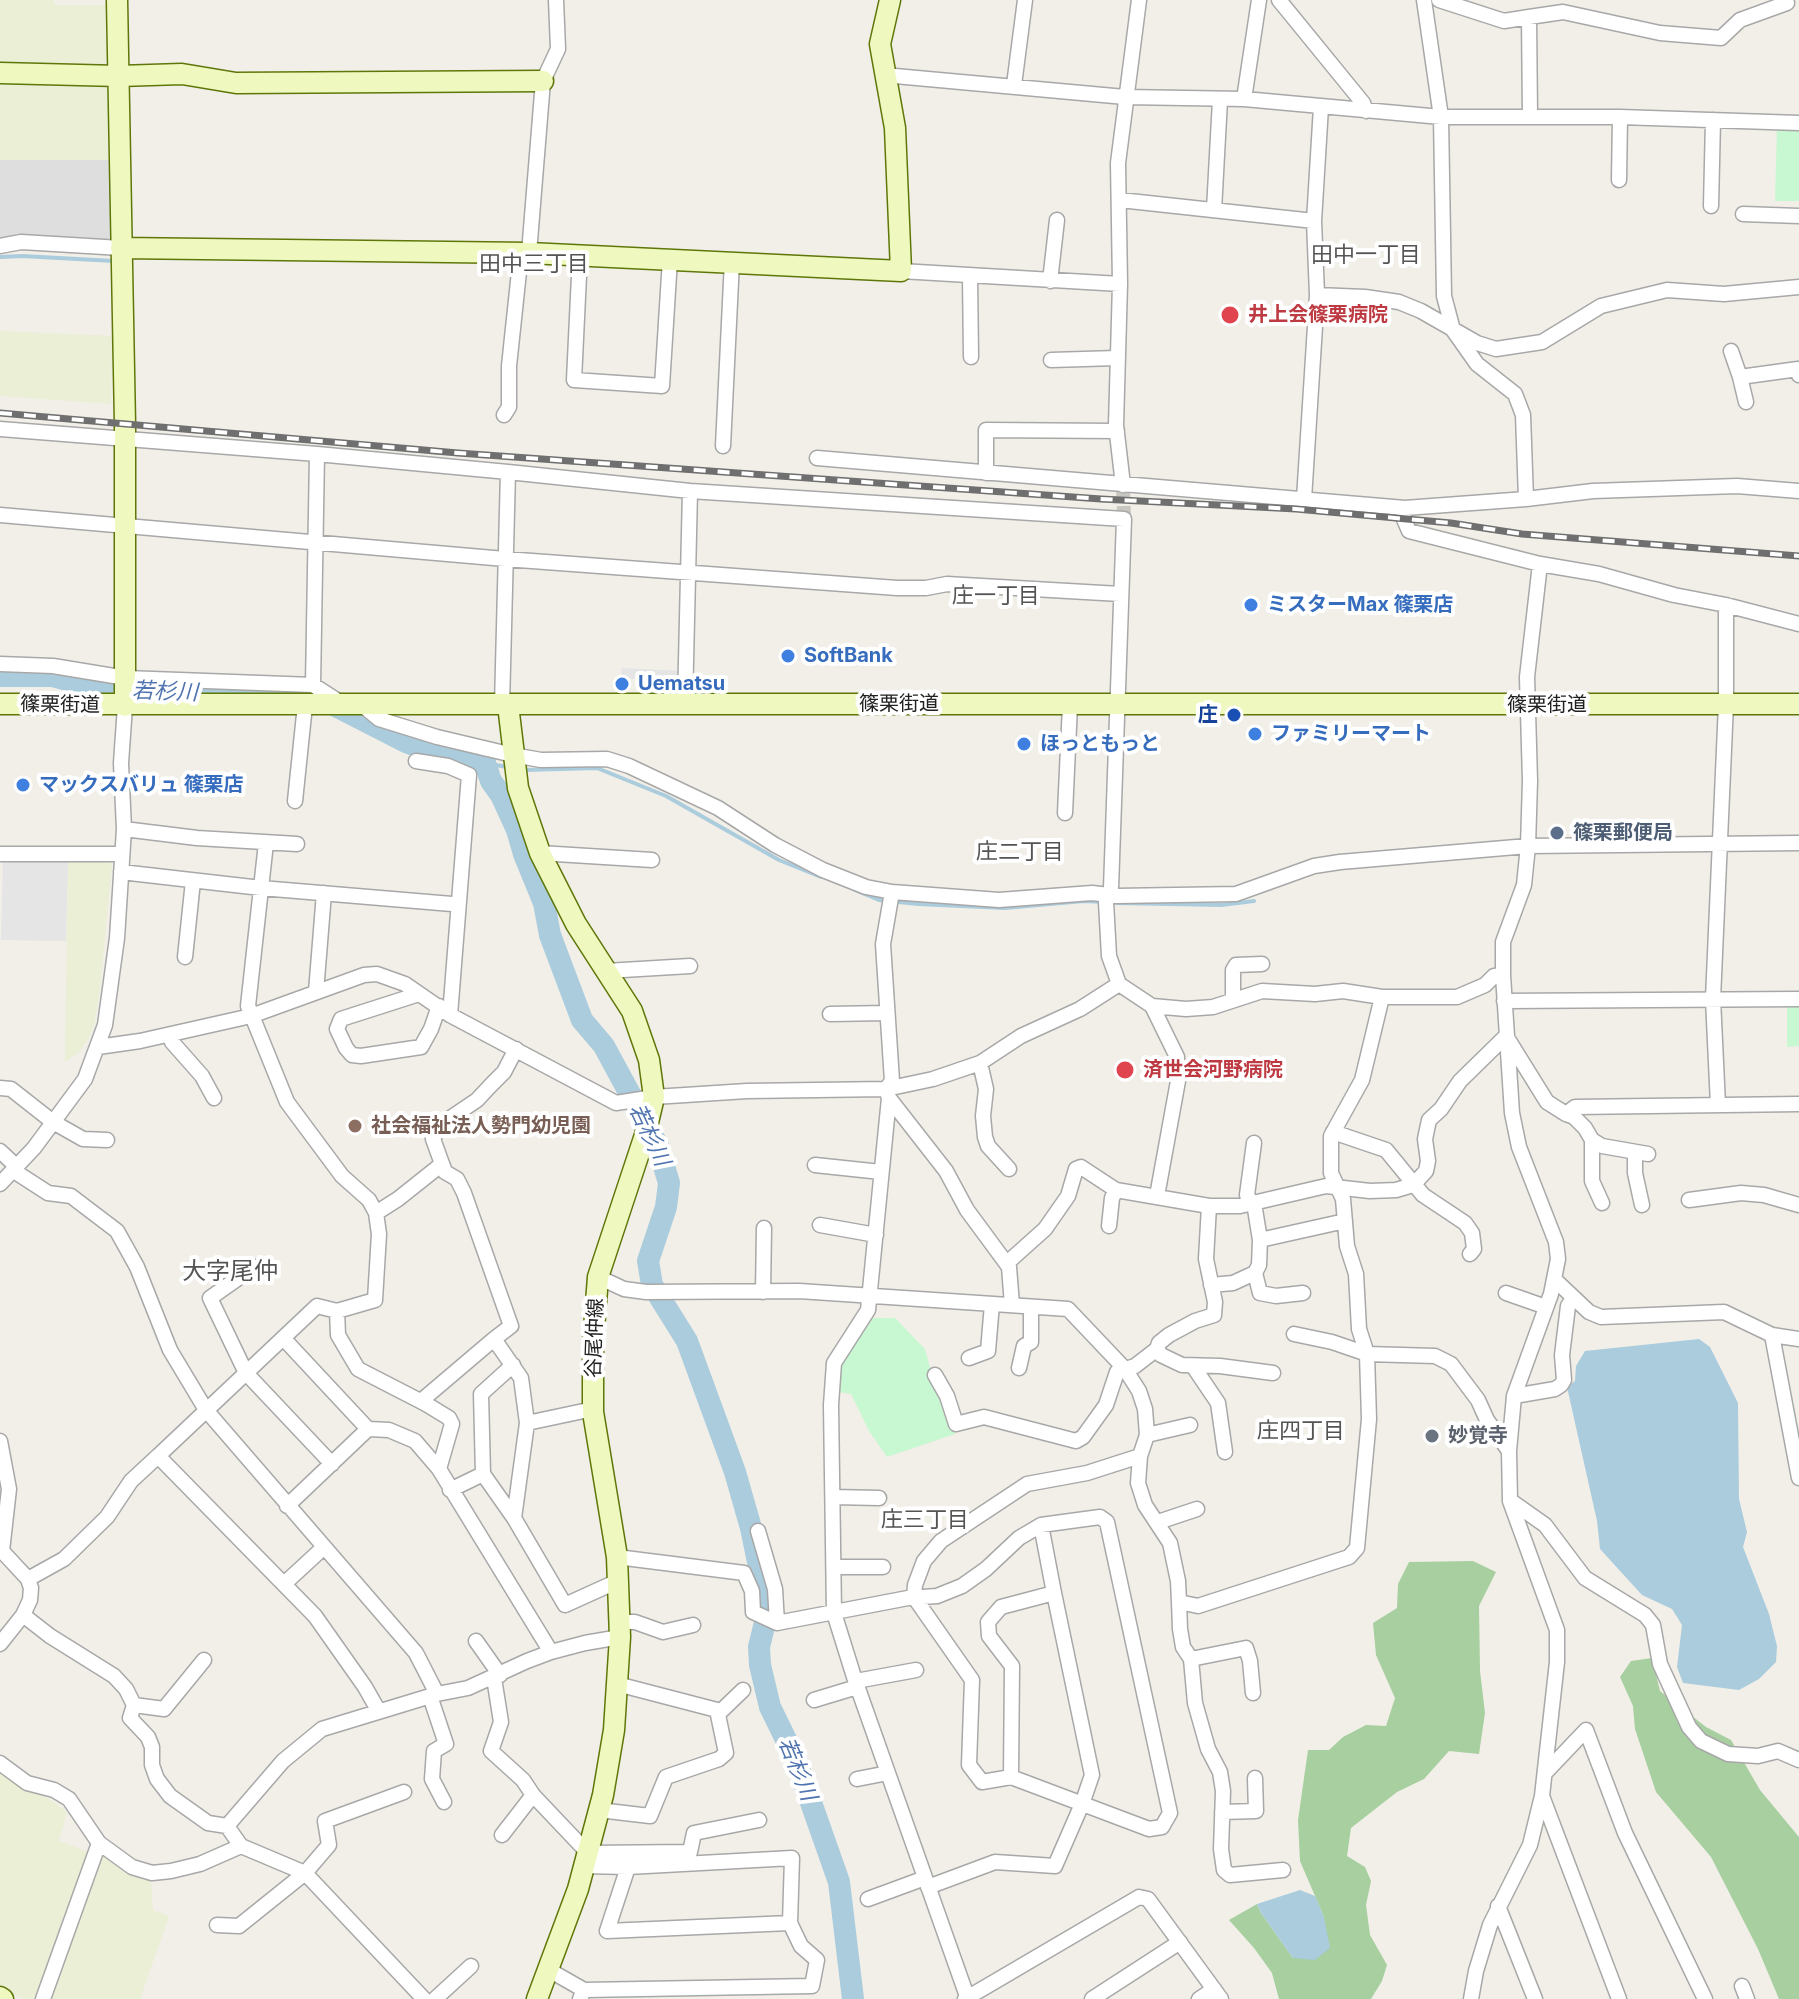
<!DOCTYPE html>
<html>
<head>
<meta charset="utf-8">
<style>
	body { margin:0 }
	canvas { display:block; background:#f1efe8 }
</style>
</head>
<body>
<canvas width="1799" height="1999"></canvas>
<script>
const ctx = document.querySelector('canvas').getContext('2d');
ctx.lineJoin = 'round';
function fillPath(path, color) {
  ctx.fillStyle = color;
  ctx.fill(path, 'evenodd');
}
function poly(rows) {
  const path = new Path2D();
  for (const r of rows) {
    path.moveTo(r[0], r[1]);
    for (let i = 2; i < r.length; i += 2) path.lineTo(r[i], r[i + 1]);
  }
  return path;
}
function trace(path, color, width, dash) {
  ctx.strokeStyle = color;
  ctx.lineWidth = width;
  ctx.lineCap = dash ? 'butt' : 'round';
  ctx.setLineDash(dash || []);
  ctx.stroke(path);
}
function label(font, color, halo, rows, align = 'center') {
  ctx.font = font + ' Inter,"Noto Sans JP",sans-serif';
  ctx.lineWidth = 8;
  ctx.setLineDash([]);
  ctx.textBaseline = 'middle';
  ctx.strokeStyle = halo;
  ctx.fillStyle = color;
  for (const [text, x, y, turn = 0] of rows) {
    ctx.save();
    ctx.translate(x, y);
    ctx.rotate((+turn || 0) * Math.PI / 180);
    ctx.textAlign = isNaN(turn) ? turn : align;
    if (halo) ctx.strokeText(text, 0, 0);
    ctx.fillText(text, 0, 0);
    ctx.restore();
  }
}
fillPath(poly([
	[0,160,113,160,111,244,0,241]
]), '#dfdede');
fillPath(poly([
	[0,0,54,0,55,5,108,5,110,58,104,64,0,63],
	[0,84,100,84,111,91,113,160,0,160],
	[0,331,112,336,111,404,0,396],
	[68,859,101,859,112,864,99,997,94,1025,88,1040,80,1051,65,1062],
	[0,1774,49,1799,67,1812,59,1841,90,1853,35,1999,24,1999,0,1989],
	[102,1855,125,1873,151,1880,153,1910,169,1916,140,1999,50,1999]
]), '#eaefd5');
fillPath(poly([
	[1473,1561,1496,1572,1479,1606,1480,1671,1485,1713,1479,1754,1449,1751,1424,1779,1397,1792,1351,1828,1347,1856,1365,1867,1371,1881,1366,1905,1370,1935,1387,1965,1382,1981,1371,1999,1279,1999,1272,1973,1254,1948,1229,1920,1257,1904,1261,1913,1293,1958,1324,1917,1300,1861,1298,1820,1308,1750,1329,1750,1343,1737,1366,1725,1386,1726,1395,1698,1376,1655,1373,1623,1397,1608,1398,1584,1409,1562],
	[1652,1658,1660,1691,1706,1727,1731,1740,1760,1790,1799,1837,1799,1999,1779,1999,1758,1949,1711,1857,1656,1792,1635,1729,1633,1706,1620,1677,1631,1661]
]), '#a7cf9f');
fillPath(poly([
	[1777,126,1799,127,1799,201,1775,201],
	[1787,1002,1799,1002,1799,1046,1787,1047],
	[873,1318,895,1318,925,1349,933,1379,944,1397,955,1434,887,1457,869,1431,851,1394,839,1392,840,1365]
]), '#c8f8d1');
fillPath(poly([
	[622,668,681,671,680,682,621,678],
	[68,859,66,941,1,940,3,860]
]), '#e5e5e5');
fillPath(poly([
	[1699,1339,1710,1347,1738,1403,1739,1499,1747,1532,1743,1547,1769,1614,1777,1646,1776,1662,1759,1679,1739,1690,1683,1683,1677,1667,1682,1625,1672,1609,1642,1595,1600,1549,1597,1521,1567,1387,1575,1381,1576,1366,1585,1351],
	[1300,1890,1315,1896,1324,1917,1330,1948,1315,1960,1293,1958,1261,1913,1257,1904]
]), '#abccdd');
trace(poly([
	[0,257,22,256,114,261],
	[485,763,507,767],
	[524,770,597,768,666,796,779,860,821,877],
	[855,890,879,900,918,904,1005,908,1084,901,1104,902],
	[1117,903,1221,905,1254,901]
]), '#abccdd', 4);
trace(poly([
	[0,676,52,676,100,689,157,693,225,689,308,692,406,742,429,751,471,757,485,763,491,781,501,795,517,830,524,854,544,903,550,935,582,1020,604,1046,658,1146,669,1183,666,1207,648,1261,652,1285,687,1341,735,1472,751,1528,768,1610,759,1647,760,1665,770,1707,796,1760,839,1882,853,1999]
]), '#abccdd', 22);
trace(poly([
	[1123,485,1124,519]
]), '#c7c6c0', 14, [14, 7]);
const street = poly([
	[1279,0,1363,103,1366,111],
	[1424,0,1441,117,1444,296,1453,330,1477,364,1515,394,1523,415,1526,499],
	[1439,0,1504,21,1529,17],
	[884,75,1125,97,1244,99,1441,117,1620,117,1799,123],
	[1014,85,1025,0],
	[1244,99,1259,0],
	[1530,116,1529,17,1563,12,1660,33,1721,38,1740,20,1787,3],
	[1619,180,1620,117],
	[1120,200,1314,221,1321,107],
	[1711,206,1713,120],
	[1214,210,1220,100],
	[1743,214,1799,216],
	[0,246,21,242,121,248],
	[529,253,543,81,558,49,556,0],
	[580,255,574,380,662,386,670,259],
	[901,271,1120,284],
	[970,276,971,357],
	[1050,281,1057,220],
	[1317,295,1365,297,1399,302,1421,311,1477,343,1496,349,1542,342,1601,306,1667,290,1724,294,1799,287],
	[1731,351,1740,377,1798,369,1799,375],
	[1051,360,1117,358],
	[1740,377,1746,402],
	[504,415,509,407,509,366,521,253],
	[0,429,317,454],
	[723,446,732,261],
	[817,458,1405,508,1526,499,1593,491,1737,486,1799,491],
	[508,472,690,491,1124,519,1111,888,1106,902,1109,956,1119,984,1152,1006,1186,1009,1213,1007,1262,991,1315,994,1343,991,1382,997,1457,997,1485,985,1494,976,1503,975],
	[986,473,986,430,1117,431],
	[1123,485,1116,425,1120,284,1118,163,1139,0],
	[1304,499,1317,295,1314,221],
	[1405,508,1403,517,1409,531,1540,564,1599,574,1674,595,1726,605,1799,624],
	[0,515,505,559,897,588,926,588,947,584,1120,594],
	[0,664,53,666,126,678,313,685,341,703],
	[313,685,317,454,508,472,502,705],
	[685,704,690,491],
	[362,705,379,719,437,737,513,755,541,760,607,759,629,766,718,808,775,845,823,870,866,887,892,892,999,900,1092,893,1117,896,1236,894,1314,866,1340,862,1528,846,1799,843],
	[416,761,448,766,469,775,450,1015],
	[295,801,305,705],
	[1065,813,1070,705],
	[124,829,197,838,297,844],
	[266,843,248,1006,287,1102,342,1176,369,1200,376,1213,379,1234,375,1300,337,1311],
	[540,853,652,860],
	[0,854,122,854],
	[121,872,261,888,452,904],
	[892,892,883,944,892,1081,886,1089,889,1098,946,1171,967,1210,1009,1267,1012,1305],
	[185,957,193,881],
	[606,971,690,966],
	[316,992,324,893],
	[419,994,341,1019,337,1029,346,1048,352,1055,361,1056,421,1047,431,1029,439,1006],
	[1233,999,1233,970,1236,965,1262,964],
	[1504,1001,1799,999],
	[1152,1006,1177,1057,1178,1081,1157,1196],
	[830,1014,887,1013],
	[170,1035,172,1042,202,1076,214,1098],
	[98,1047,140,1041,251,1016,364,975,377,974,405,984,450,1015,616,1103,654,1097,747,1091,886,1089,933,1079,980,1063,1021,1036,1080,1009,1119,984],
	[516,1049,504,1072,491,1085,477,1100,440,1125,433,1139,445,1172,457,1179,464,1193,511,1326,494,1339,521,1378,527,1423,593,1409],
	[980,1063,986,1089,983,1116,985,1137,988,1146,1009,1169],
	[0,1088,11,1089,53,1122,83,1139,107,1140],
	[889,1098,868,1310,834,1363,831,1405,834,1613,854,1677,968,1999],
	[1718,1105,1713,999,1726,704,1726,605],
	[1566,1114,1574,1117,1585,1128,1592,1140,1602,1146,1648,1154],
	[1333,1132,1386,1150,1423,1195,1465,1223,1472,1233,1474,1249,1470,1254],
	[1592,1140,1592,1181,1602,1203],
	[0,1151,17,1167],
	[1635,1152,1635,1173,1642,1205],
	[815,1165,881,1172],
	[14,1171,48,1193,71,1196,117,1231,137,1267,170,1350,206,1410,416,1653,437,1694],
	[0,1184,34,1148,85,1079,105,1025,117,938,124,829,121,763,125,706],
	[1689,1200,1741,1193,1764,1195,1799,1205],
	[376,1213,398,1199,442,1164],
	[820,1225,876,1235],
	[1109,1226,1112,1198,1116,1190],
	[1260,1240,1345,1221],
	[1007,1263,1045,1229,1068,1196,1076,1169,1081,1167,1116,1190,1209,1206,1240,1206,1326,1186,1370,1191,1396,1190,1413,1185,1426,1171,1428,1161,1425,1139,1429,1120,1441,1109,1460,1081,1506,1036,1547,1102,1566,1114,1575,1107,1799,1104],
	[254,1267,210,1298,246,1373,332,1464],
	[1255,1273,1260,1293,1276,1296,1303,1293],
	[598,1277,624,1289,646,1292,799,1291,1068,1309,1125,1369,1139,1391,1145,1409,1147,1435,1140,1456,1138,1483,1145,1505,1170,1543,1178,1581,1179,1602,1198,1606,1349,1557,1357,1548,1369,1419,1367,1354,1359,1329,1356,1274,1347,1246,1343,1199,1331,1173,1331,1136,1362,1080,1382,997],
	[1554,1279,1589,1312,1601,1317,1724,1312,1772,1335,1799,1339],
	[1211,1285,1233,1283,1246,1277,1255,1273,1259,1265,1260,1240,1255,1209,1247,1195,1254,1143],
	[763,1292,764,1228],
	[1506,1293,1546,1307],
	[1294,1334,1332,1342,1367,1354,1435,1356,1451,1364,1478,1400,1487,1420,1509,1451],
	[1772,1335,1799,1478],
	[284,1339,368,1429,287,1506],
	[1157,1349,1161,1355,1182,1365,1220,1366,1273,1373],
	[969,1358,988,1351,992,1304],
	[1193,1366,1218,1403,1225,1452],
	[1019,1368,1024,1346,1031,1342,1031,1307],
	[935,1375,947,1396,956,1424,984,1417,1076,1441,1083,1437,1106,1405,1117,1372,1135,1366,1157,1349,1159,1343,1169,1335,1195,1321,1214,1315,1215,1302,1206,1259,1209,1206],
	[1514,1396,1555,1389,1561,1385,1564,1380,1562,1355,1568,1306,1573,1298],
	[421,1401,494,1339],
	[368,1429,389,1430,415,1441,439,1469],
	[1147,1435,1190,1425],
	[0,1441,9,1489,2,1551,28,1579,31,1588,30,1600,23,1615,0,1644],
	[483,1474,481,1394,513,1365],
	[450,1490,483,1474,514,1518,565,1605,618,1581],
	[833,1497,879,1498],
	[1511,1501,1545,1525,1585,1578,1645,1615,1653,1625,1660,1664,1689,1727,1701,1741,1728,1754,1758,1756,1778,1751,1799,1760],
	[514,1518,527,1423],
	[1158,1522,1197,1509],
	[758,1531,775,1589,777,1623],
	[617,1557,744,1573,752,1591,753,1612,777,1623,908,1598,937,1596,962,1586,986,1569,1019,1538,1041,1525,1100,1517,1107,1522,1170,1813,1162,1827,1149,1829,1011,1777,1012,1666,989,1636,988,1622,1001,1607,1054,1593,1041,1525],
	[834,1567,883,1567],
	[28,1579,64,1559,107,1517,131,1481,158,1456],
	[284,1584,323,1548],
	[1179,1602,1180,1629,1183,1647,1191,1659,1195,1703,1208,1749,1220,1772,1223,1791,1221,1849,1224,1870,1230,1875,1283,1870],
	[23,1615,50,1636,114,1676,126,1689,134,1705,130,1718,148,1737,152,1747,152,1765,157,1779,170,1796,208,1823,227,1826,241,1846,305,1873,424,1999],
	[619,1622,635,1622,663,1632,693,1625],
	[476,1641,500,1675],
	[1191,1659,1246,1648,1250,1661,1253,1693],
	[494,1678,501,1722,491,1751,523,1780,533,1795],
	[856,1681,916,1670],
	[430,1696,446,1744,434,1751,432,1779,444,1802],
	[814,1700,857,1687],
	[134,1705,164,1709,204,1660],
	[378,1710,365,1687,315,1616,158,1456,317,1306,337,1311,338,1335,358,1369,426,1404,449,1418,452,1424,439,1469,551,1652],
	[718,1714,743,1690],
	[0,1763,27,1783,54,1790,69,1799,99,1843,132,1867,152,1873,171,1871,200,1864,241,1846],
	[1546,1772,1586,1730,1625,1833,1705,1999],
	[1011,1777,982,1782,969,1765,972,1680,914,1597,915,1585,924,1561,941,1541,1027,1484,1087,1473,1140,1456],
	[857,1779,888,1773],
	[1542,1796,1619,1999],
	[599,1810,650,1816,666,1777,719,1759,726,1753,717,1710,617,1684],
	[1222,1812,1256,1811,1255,1778],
	[227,1826,283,1761,322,1729,437,1694,468,1688,527,1661,551,1652,585,1643,620,1637],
	[502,1835,533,1795,588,1853,690,1852,694,1833,759,1820],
	[584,1866,628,1867],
	[928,1887,995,1862,1055,1866,1082,1804,1092,1775,1054,1593],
	[868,1899,925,1878],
	[1498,1906,1535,1999],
	[217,1925,239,1926,305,1873,329,1845,325,1821,404,1792],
	[549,1970,584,1990],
	[1742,1986,1747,1999],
	[43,1999,99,1843],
	[435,1999,471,1966],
	[580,1999,584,1990,812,1986,817,1960,801,1946,790,1923,792,1858,628,1867,607,1931,790,1923],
	[965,1999,1139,1897,1148,1899,1221,1999],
	[1092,1999,1180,1942],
	[1199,1999,1214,1989],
	[1471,1999,1476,1971,1490,1925,1530,1845,1542,1796,1557,1662,1557,1630,1510,1501,1509,1451,1514,1396,1551,1294,1558,1259,1556,1242,1519,1147,1512,1113,1503,975,1503,942,1524,885,1528,846,1530,781,1527,677,1540,564]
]);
const secondary = poly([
	[117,0,125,424,125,706],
	[0,73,119,76,182,74,236,83,543,81],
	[121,248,529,253,901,271,895,128,880,44,890,0],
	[0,704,1799,704],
	[508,705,518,788,540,853,576,924,632,1011,649,1060,654,1097,645,1135,598,1277,593,1342,593,1412,617,1557,620,1637,614,1730,603,1795,578,1889,537,1999],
	[0,1997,3,1999]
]);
trace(street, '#a8a8a8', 17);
trace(secondary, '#5f7709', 23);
trace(street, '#fff', 14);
trace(secondary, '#eef8bf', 20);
const rail = poly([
	[0,413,458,453,1101,499,1296,509,1451,523,1522,534,1799,556]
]);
trace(rail, '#6f6f6f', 7);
trace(rail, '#fff', 4, [12]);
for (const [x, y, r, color] of [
	[1230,315,10,"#e0444e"],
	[1251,605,8,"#3f7fe0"],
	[788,656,8,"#3f7fe0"],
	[622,684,8,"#3f7fe0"],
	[1234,715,8,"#1a4fb4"],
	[1255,734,8,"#3f7fe0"],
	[1024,744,8,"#3f7fe0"],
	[23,785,8,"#3f7fe0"],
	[1557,833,8,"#5c6f8a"],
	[1125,1070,10,"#e0444e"],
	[355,1126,8,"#8d6e63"],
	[1432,1436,8,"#6b7280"]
]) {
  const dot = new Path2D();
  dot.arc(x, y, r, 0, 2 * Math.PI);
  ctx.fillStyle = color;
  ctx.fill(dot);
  trace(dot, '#fff', 3);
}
label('bold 20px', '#be3a42', '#fff', [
	["井上会篠栗病院",1248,315],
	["済世会河野病院",1143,1070]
], 'left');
label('bold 20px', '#366cbe', '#fff', [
	["ミスターMax 篠栗店",1267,605],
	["SoftBank",804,656],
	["Uematsu",638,684],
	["ファミリーマート",1271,734],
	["ほっともっと",1040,744],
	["マックスバリュ 篠栗店",39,785]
], 'left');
label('20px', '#212121', '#fff', [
	["篠栗街道",899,704],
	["篠栗街道",60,705,1],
	["篠栗街道",1547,705],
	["谷尾仲線",595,1338,-88]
]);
label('bold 20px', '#164399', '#fff', [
	["庄",1218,715]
], 'right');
label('bold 20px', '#4e5e75', '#fff', [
	["篠栗郵便局",1573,833]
], 'left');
label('bold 20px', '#785e54', '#fff', [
	["社会福祉法人勢門幼児園",371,1126]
], 'left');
label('bold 20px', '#5b616d', '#fff', [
	["妙覚寺",1448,1436]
], 'left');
label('22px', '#545454', '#fff', [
	["田中一丁目",1366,255],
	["田中三丁目",534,264],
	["庄一丁目",996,596],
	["庄二丁目",1020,852],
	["庄四丁目",1301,1431],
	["庄三丁目",925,1520]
]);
label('italic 22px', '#5074af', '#fff', [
	["若杉川",165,692,2],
	["若杉川",649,1135,65],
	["若杉川",797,1769,68]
]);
label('24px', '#545454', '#fff', [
	["大字尾仲",230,1272]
]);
</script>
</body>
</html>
